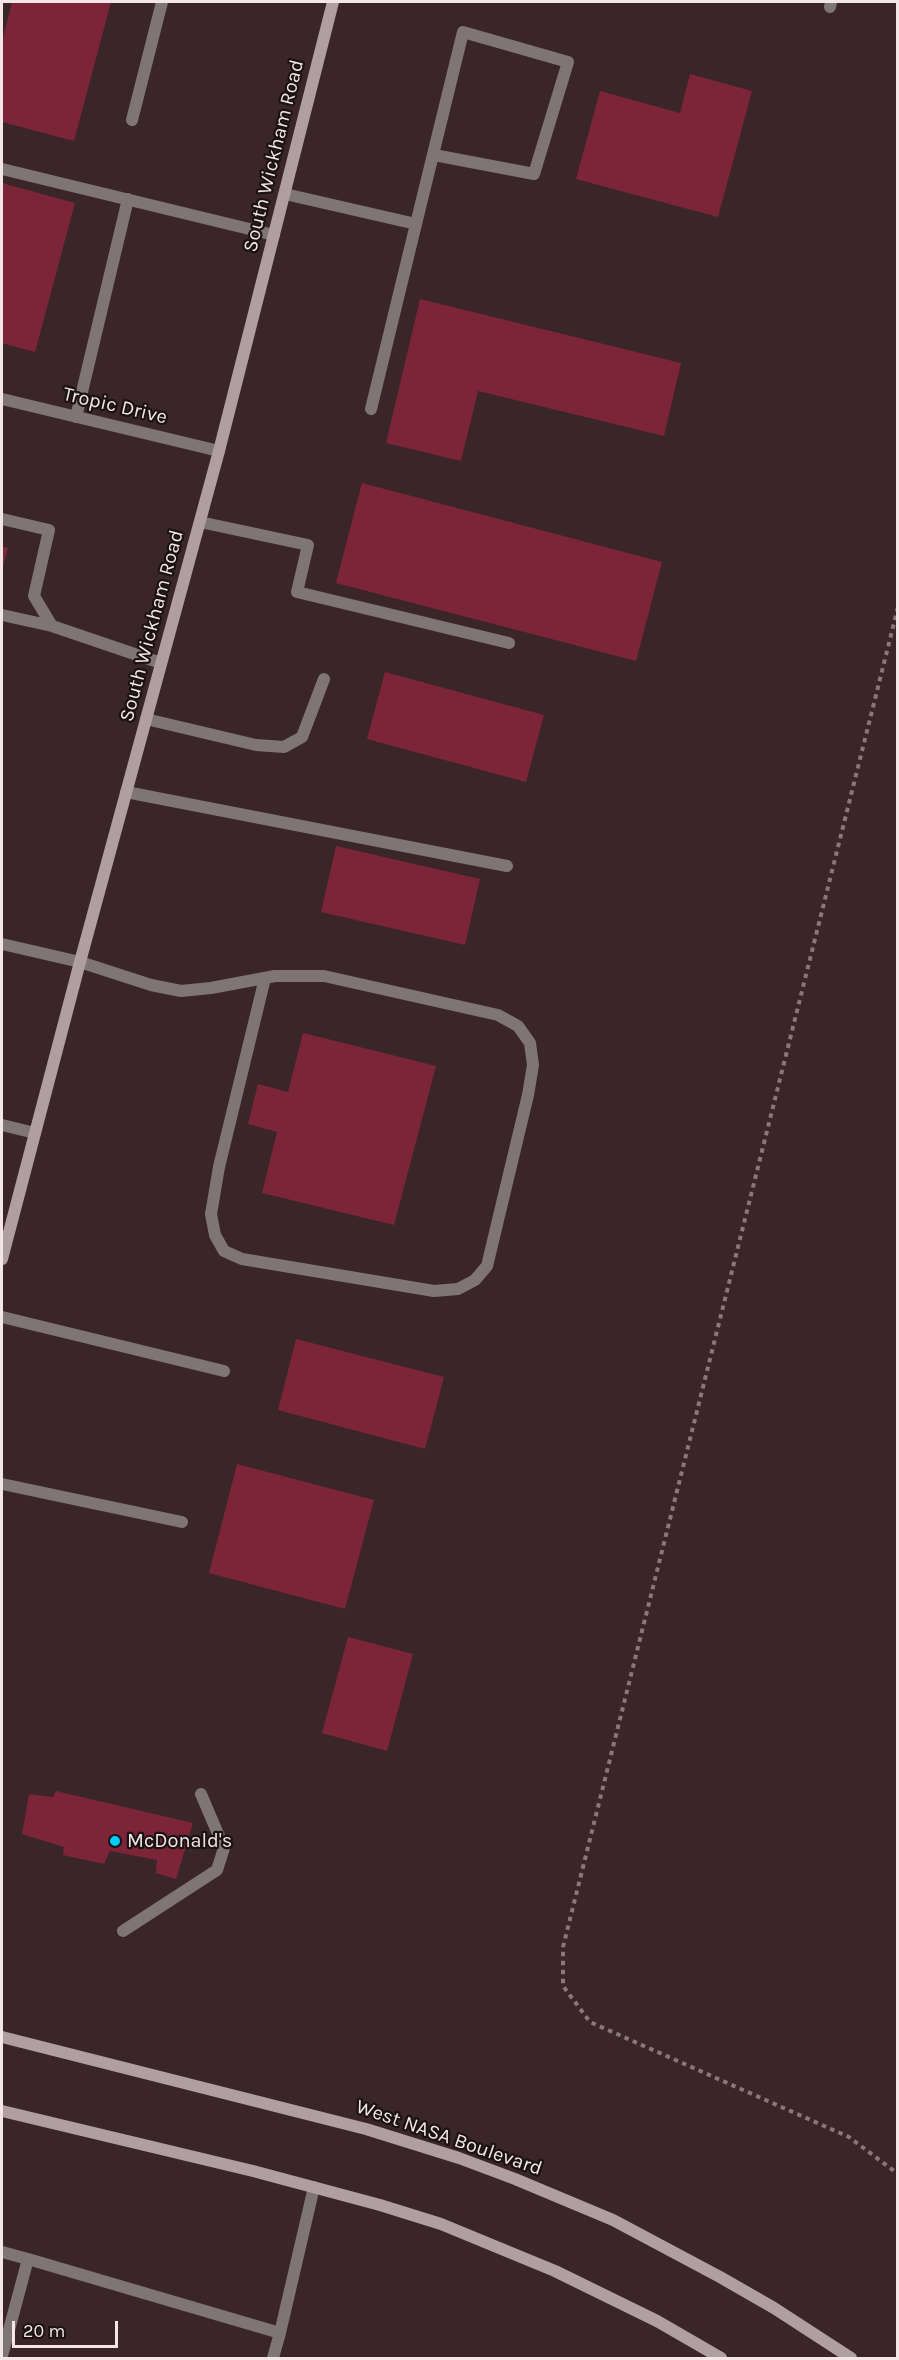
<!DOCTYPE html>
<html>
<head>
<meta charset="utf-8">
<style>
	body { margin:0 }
	#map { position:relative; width:899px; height:2360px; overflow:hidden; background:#3a2628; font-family:Karla,sans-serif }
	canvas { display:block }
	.frame { position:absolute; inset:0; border:3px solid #f4e6e7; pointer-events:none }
	.scale { position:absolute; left:12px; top:2321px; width:106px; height:27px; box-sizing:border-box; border:3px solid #f4e6e7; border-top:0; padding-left:8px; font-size:18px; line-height:21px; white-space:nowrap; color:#f4e6e7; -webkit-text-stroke:4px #1b1213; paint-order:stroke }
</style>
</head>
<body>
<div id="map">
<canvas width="899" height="2360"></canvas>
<div class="frame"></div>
<div class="scale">20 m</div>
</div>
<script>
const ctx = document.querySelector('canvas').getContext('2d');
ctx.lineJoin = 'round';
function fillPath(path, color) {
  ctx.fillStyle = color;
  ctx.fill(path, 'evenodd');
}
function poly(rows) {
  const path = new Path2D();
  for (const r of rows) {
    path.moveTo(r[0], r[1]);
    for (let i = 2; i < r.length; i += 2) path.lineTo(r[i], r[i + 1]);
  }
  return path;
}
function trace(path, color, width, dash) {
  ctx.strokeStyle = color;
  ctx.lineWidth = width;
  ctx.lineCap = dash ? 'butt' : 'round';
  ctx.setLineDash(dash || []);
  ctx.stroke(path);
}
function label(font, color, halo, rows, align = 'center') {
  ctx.font = font + ' Karla,sans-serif';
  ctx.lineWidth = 4.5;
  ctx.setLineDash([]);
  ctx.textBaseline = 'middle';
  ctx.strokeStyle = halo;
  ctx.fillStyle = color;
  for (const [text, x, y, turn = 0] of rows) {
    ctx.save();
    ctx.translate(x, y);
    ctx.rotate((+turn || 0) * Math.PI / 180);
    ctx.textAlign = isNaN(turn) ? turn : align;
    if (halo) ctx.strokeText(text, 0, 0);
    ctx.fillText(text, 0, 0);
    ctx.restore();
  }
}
fillPath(poly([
	[12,2,111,2,74,141,2,122,2,42],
	[690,74,752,91,718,217,576,179,600,91,680,113],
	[2,183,75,203,35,352,2,343],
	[420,299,681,363,664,436,478,391,461,461,386,443],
	[362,483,662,562,636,661,336,583],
	[2,546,8,548,2,569],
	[385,672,544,715,526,782,367,739],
	[336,846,480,879,465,945,321,912],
	[303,1033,436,1066,394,1225,262,1193,277,1132,248,1124,258,1084,288,1092],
	[296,1339,444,1377,425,1449,278,1410],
	[237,1464,374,1500,345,1609,209,1573],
	[348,1637,413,1654,387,1751,322,1733],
	[56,1791,193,1823,176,1879,156,1873,157,1860,110,1851,104,1864,63,1855,64,1847,22,1834,29,1794,53,1797]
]), '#7d2538');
trace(poly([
	[898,607,563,1947,563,1986,590,2022,849,2137,898,2174]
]), '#897779', 4, [4.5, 4.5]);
trace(poly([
	[830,7,831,2],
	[132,120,162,2],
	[2,169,274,235],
	[285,194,416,224,463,32,568,62,534,174,434,155],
	[371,409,416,224],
	[76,417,128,199],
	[2,519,49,530,34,596,52,626,161,663],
	[200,522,308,545,297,592,509,643],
	[2,615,52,626],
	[146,719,256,745,284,747,302,737,324,679],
	[126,792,507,866],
	[80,962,151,985,181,991,211,988,275,976,324,976,498,1015,518,1026,530,1043,533,1065,528,1095,487,1266,475,1280,458,1289,434,1291,242,1259,224,1251,215,1235,211,1214,219,1167,265,978],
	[2,1125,35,1133],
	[2,1317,224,1371],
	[2,1484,182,1522],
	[123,1931,217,1870,224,1848,201,1794],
	[2,2252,28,2259],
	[2,2356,28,2259,280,2333,314,2187],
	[273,2358,280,2333]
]), '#807576', 12);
trace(poly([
	[2,399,219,451],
	[2,944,80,962]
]), '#807576', 12);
trace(poly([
	[2,1259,80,962,219,451,333,2],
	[2,2037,366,2129,459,2158,515,2179,613,2220,720,2277,774,2308,851,2358],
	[2,2111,253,2171,380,2205,441,2224,555,2271,657,2321,721,2358]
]), '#b09fa0', 12);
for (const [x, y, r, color] of [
	[115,1841,6,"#00cbf9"]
]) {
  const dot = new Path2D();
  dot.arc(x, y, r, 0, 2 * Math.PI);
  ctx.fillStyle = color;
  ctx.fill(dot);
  trace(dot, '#1b1213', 2);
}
label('20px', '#f4e6e7', '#1b1213', [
	["South Wickham Road",274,156,-76],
	["Tropic Drive",115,406,13],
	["South Wickham Road",152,626,-75],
	["West NASA Boulevard",449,2138,19]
]);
label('20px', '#f4e6e7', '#1b1213', [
	["McDonald's",127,1841]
], 'left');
</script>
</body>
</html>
